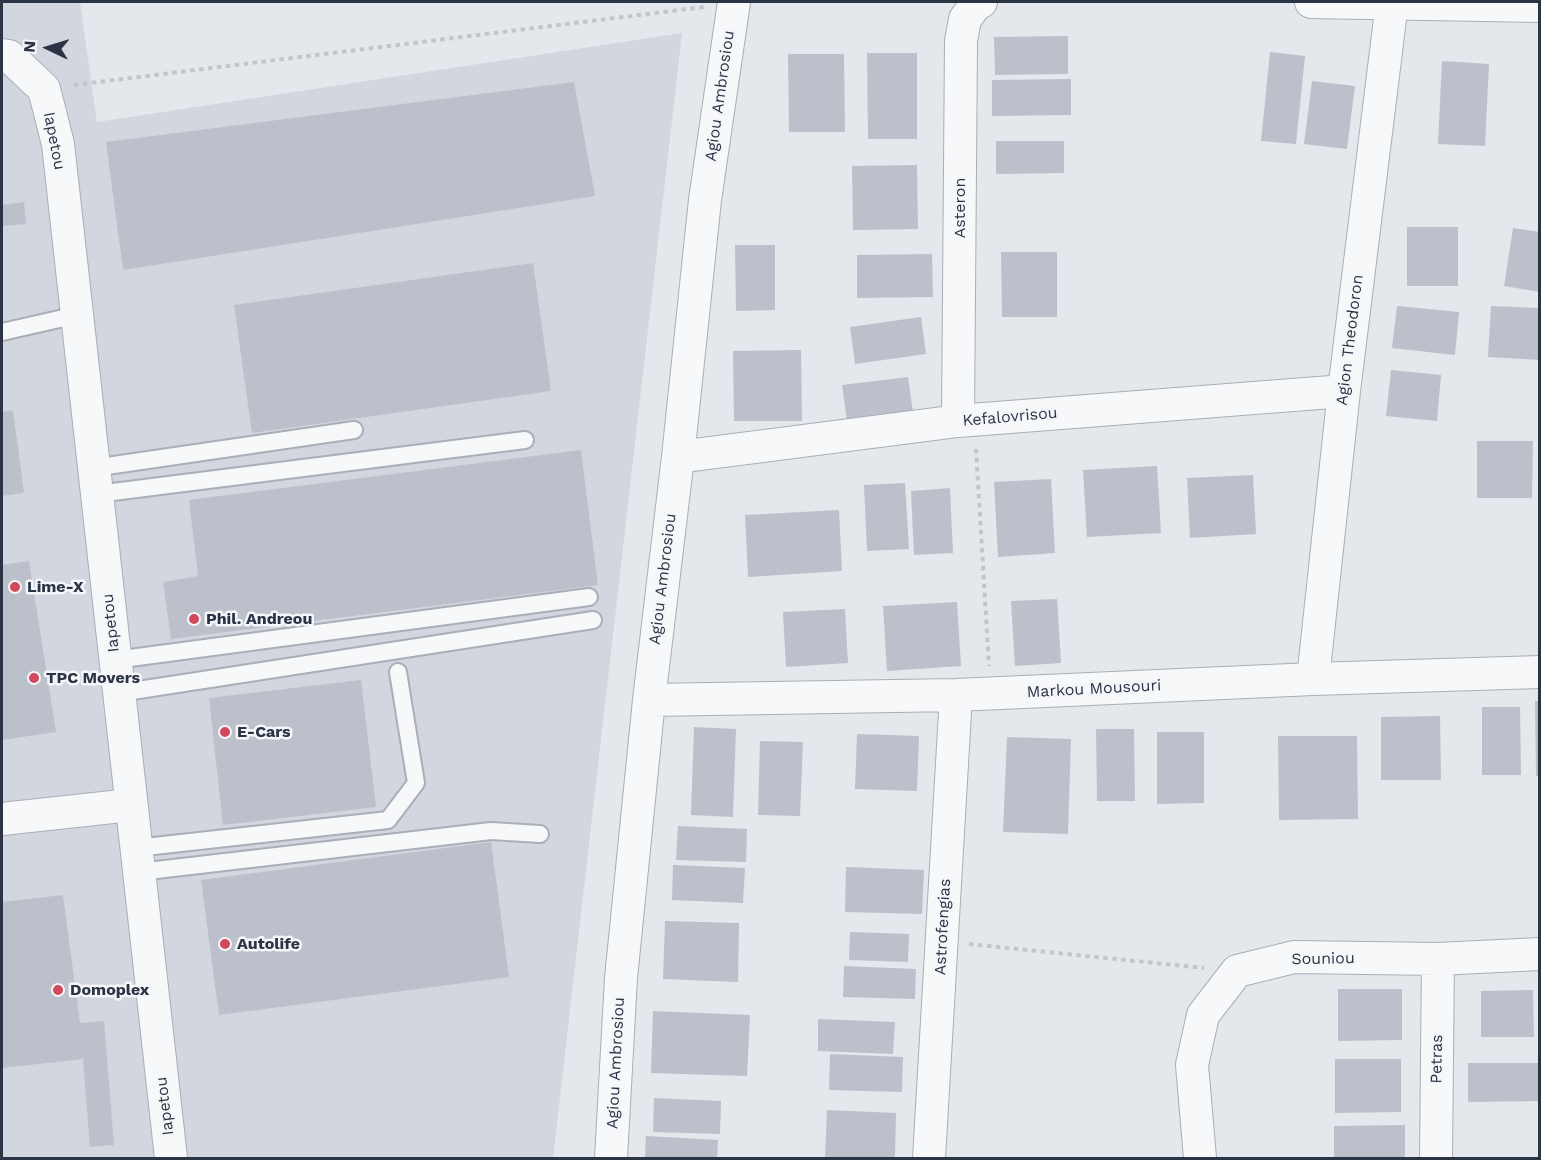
<!DOCTYPE html>
<html>
<head>
<meta charset="utf-8">
<style>
	body { margin:0 }
	#map { position:relative; width:1541px; height:1160px; overflow:hidden; background:#e4e7ec; font-family:"Work Sans",sans-serif }
	canvas { display:block }
	.frame { position:absolute; inset:0; border:3px solid #2b3445; pointer-events:none }
	.north { position:absolute; left:18px; top:18px; width:60px; height:60px; -webkit-text-stroke:4px #f4f6f9; paint-order:stroke; rotate:274deg; font-size:16px; font-weight:700; line-height:24px; text-align:center; color:#2b3445 }
	.north::after { content:''; display:block; margin:auto; width:21px; height:27px; background:#2b3445; clip-path:polygon(50% 0,100% 100%,50% 72%,0 100%) }
</style>
</head>
<body>
<div id="map">
<canvas width="1541" height="1160"></canvas>
<div class="frame"></div>
<div class="north">N</div>
</div>
<script>
const ctx = document.querySelector('canvas').getContext('2d');
ctx.lineJoin = 'round';
function fillPath(path, color) {
  ctx.fillStyle = color;
  ctx.fill(path, 'evenodd');
}
function poly(rows) {
  const path = new Path2D();
  for (const r of rows) {
    path.moveTo(r[0], r[1]);
    for (let i = 2; i < r.length; i += 2) path.lineTo(r[i], r[i + 1]);
  }
  return path;
}
function trace(path, color, width, dash) {
  ctx.strokeStyle = color;
  ctx.lineWidth = width;
  ctx.lineCap = dash ? 'butt' : 'round';
  ctx.setLineDash(dash || []);
  ctx.stroke(path);
}
function label(font, color, halo, rows, align = 'center') {
  ctx.font = font + ' "Work Sans",sans-serif';
  ctx.lineWidth = 5;
  ctx.setLineDash([]);
  ctx.textBaseline = 'middle';
  ctx.strokeStyle = halo;
  ctx.fillStyle = color;
  for (const [text, x, y, turn = 0] of rows) {
    ctx.save();
    ctx.translate(x, y);
    ctx.rotate((+turn || 0) * Math.PI / 180);
    ctx.textAlign = isNaN(turn) ? turn : align;
    if (halo) ctx.strokeText(text, 0, 0);
    ctx.fillText(text, 0, 0);
    ctx.restore();
  }
}
fillPath(poly([
	[2,2,80,2,97,122,682,33,553,1158,2,1158]
]), '#d2d6de');
fillPath(poly([
	[1068,36,1068,74,995,75,994,37],
	[1270,52,1305,56,1296,144,1261,141],
	[867,53,917,53,917,139,868,139],
	[788,54,844,54,845,132,789,132],
	[1442,61,1489,64,1485,146,1438,144],
	[1071,79,1071,115,992,116,992,80],
	[1312,81,1355,86,1347,149,1304,144],
	[574,82,595,196,123,270,106,142],
	[996,141,1064,141,1064,173,996,174],
	[917,165,918,229,853,230,852,166],
	[24,202,26,224,2,226,2,205],
	[1407,227,1458,227,1458,286,1407,286],
	[1513,228,1540,232,1540,292,1504,286],
	[735,245,775,245,775,310,736,311],
	[1001,252,1057,252,1057,317,1002,317],
	[932,254,933,297,857,298,857,255],
	[533,263,551,391,252,433,234,305],
	[1397,306,1459,312,1455,355,1392,348],
	[1491,306,1540,308,1540,360,1488,357],
	[921,317,926,354,855,364,850,327],
	[801,350,802,421,734,421,733,351],
	[1391,370,1441,375,1437,421,1386,416],
	[908,377,914,419,848,428,842,385],
	[13,410,24,493,2,496,2,412],
	[1477,441,1533,441,1532,498,1477,498],
	[581,450,598,585,171,639,163,582,198,576,189,500],
	[1157,466,1161,533,1087,537,1083,470],
	[1253,475,1256,534,1190,538,1187,478],
	[1051,479,1055,553,998,557,994,482],
	[905,483,909,549,867,551,864,485],
	[950,488,953,553,914,555,911,491],
	[839,510,842,571,748,577,745,515],
	[29,561,56,732,2,740,2,565],
	[1057,599,1061,663,1015,666,1011,601],
	[957,602,961,666,887,671,883,606],
	[845,609,848,663,786,667,783,612],
	[361,680,376,807,223,825,209,698],
	[1535,701,1540,701,1540,776,1536,776],
	[1482,707,1520,707,1521,775,1482,775],
	[1440,716,1441,780,1381,780,1381,717],
	[694,727,736,729,733,817,691,815],
	[1096,729,1134,729,1135,801,1097,801],
	[1157,732,1204,732,1204,803,1157,804],
	[857,734,919,736,917,791,855,789],
	[1278,736,1357,736,1358,819,1279,820],
	[1007,737,1071,739,1068,834,1003,832],
	[760,741,803,742,800,816,758,815],
	[678,826,747,829,746,862,676,860],
	[491,842,509,977,219,1015,201,880],
	[673,865,745,868,743,903,672,900],
	[846,867,924,870,922,914,845,912],
	[63,895,80,1023,104,1021,114,1145,90,1147,83,1059,2,1068,2,902],
	[665,921,739,923,738,982,663,979],
	[850,932,909,934,908,962,849,960],
	[844,966,916,969,915,999,843,997],
	[1338,989,1402,989,1402,1040,1338,1041],
	[1533,990,1534,1037,1481,1037,1481,991],
	[653,1011,750,1015,747,1076,651,1073],
	[818,1019,895,1022,893,1054,818,1051],
	[830,1054,903,1057,902,1092,829,1090],
	[1335,1059,1401,1059,1401,1112,1335,1113],
	[1468,1063,1540,1063,1540,1101,1468,1102],
	[654,1098,721,1101,720,1134,653,1132],
	[827,1110,896,1113,895,1158,825,1158],
	[1405,1125,1405,1158,1334,1158,1334,1126],
	[646,1136,718,1140,717,1158,645,1158]
]), '#bbc0ca');
const service = poly([
	[2,332,77,315],
	[93,468,354,430],
	[97,494,525,440],
	[115,660,589,597],
	[119,693,593,620],
	[136,848,388,820,416,783,398,672],
	[139,872,491,831,540,834]
]);
const minor = poly([
	[1311,2,1540,6],
	[2,55,9,56,44,89,58,144,171,1158],
	[958,421,961,41,965,19,977,3,981,2],
	[678,457,958,421,1344,391],
	[1313,679,1344,391,1392,3],
	[649,700,956,695,1313,679,1540,672],
	[2,819,131,805],
	[611,1158,621,978,649,700,678,457,705,200,734,2],
	[929,1158,956,695],
	[1200,1158,1192,1065,1203,1015,1237,971,1294,957,1438,959,1540,954],
	[1436,1158,1438,959]
]);
trace(service, '#a9aeb7', 20);
trace(minor, '#a9aeb7', 34);
trace(poly([
	[74,85,704,7],
	[976,449,989,666],
	[969,944,1204,968]
]), '#c2c5cb', 4, [4.5, 4.5]);
trace(service, '#f7f8fa', 16);
trace(minor, '#f7f8fa', 32);
for (const [x, y, r, color] of [
	[15,587,6,"#d1495b"],
	[194,619,6,"#d1495b"],
	[34,678,6,"#d1495b"],
	[225,732,6,"#d1495b"],
	[225,944,6,"#d1495b"],
	[58,990,6,"#d1495b"]
]) {
  const dot = new Path2D();
  dot.arc(x, y, r, 0, 2 * Math.PI);
  ctx.fillStyle = color;
  ctx.fill(dot);
  trace(dot, '#f4f6f9', 2);
}
label('16px', '#2b3445', '#f4f6f9', [
	["Agiou Ambrosiou",720,96,-82],
	["Iapetou",54,141,79],
	["Asteron",960,208,-90],
	["Agion Theodoron",1350,340,-83],
	["Kefalovrisou",1010,417,-5],
	["Agiou Ambrosiou",663,579,-83],
	["Iapetou",111,623,-96],
	["Markou Mousouri",1094,689,-3],
	["Astrofengias",943,927,-87],
	["Souniou",1323,959,-1],
	["Petras",1437,1059,-89],
	["Agiou Ambrosiou",616,1063,-87],
	["Iapetou",165,1106,-97]
]);
label('bold 16px', '#2b3445', '#f4f6f9', [
	["Lime-X",27,587],
	["Phil. Andreou",206,619],
	["TPC Movers",46,678],
	["E-Cars",237,732],
	["Autolife",237,944],
	["Domoplex",70,990]
], 'left');
</script>
</body>
</html>
